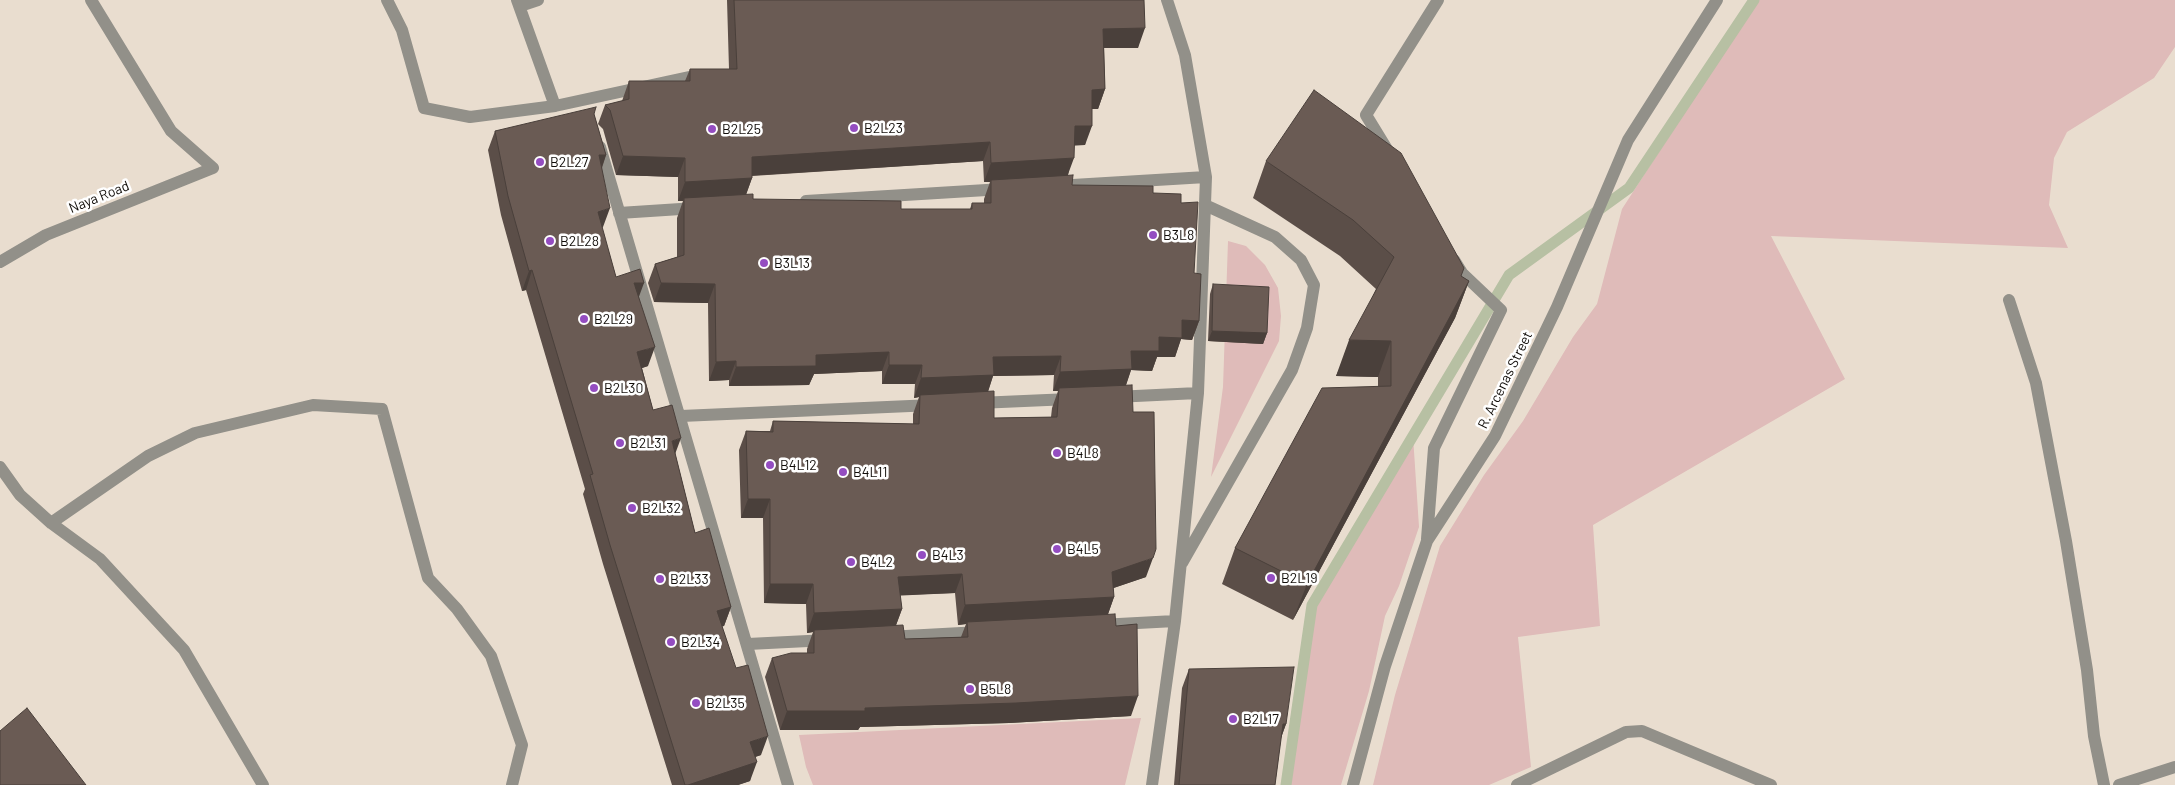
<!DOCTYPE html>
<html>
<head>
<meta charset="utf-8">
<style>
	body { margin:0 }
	canvas { display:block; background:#e9ddcf }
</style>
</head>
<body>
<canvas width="2175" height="785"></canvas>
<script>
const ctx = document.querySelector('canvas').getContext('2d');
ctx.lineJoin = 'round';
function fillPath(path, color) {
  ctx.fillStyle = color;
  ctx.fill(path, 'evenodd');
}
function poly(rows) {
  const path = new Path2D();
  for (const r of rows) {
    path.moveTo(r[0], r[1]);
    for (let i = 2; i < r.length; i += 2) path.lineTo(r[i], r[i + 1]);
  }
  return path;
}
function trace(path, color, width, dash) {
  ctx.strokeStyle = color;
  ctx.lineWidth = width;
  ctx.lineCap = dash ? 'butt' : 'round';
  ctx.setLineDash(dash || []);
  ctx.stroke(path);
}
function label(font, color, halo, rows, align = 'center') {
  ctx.font = font + ' Barlow,sans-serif';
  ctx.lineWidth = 5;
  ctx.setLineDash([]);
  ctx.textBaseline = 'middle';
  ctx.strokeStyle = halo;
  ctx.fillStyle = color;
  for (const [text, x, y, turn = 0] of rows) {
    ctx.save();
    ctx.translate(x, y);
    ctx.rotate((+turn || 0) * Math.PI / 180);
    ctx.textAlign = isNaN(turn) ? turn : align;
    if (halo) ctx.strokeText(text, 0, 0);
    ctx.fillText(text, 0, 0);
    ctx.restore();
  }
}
fillPath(poly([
	[1757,0,2175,0,2175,47,2154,78,2067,132,2054,158,2049,205,2068,248,1771,236,1845,379,1593,525,1600,626,1518,637,1531,767,1489,785,1373,785,1395,695,1440,546,1484,475,1523,421,1573,337,1597,304,1622,209],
	[1228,241,1246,246,1265,265,1278,288,1281,316,1279,341,1211,477,1223,387],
	[1413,436,1419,527,1399,586,1385,616,1369,691,1341,785,1286,785,1312,605],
	[1141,718,1125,785,813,785,806,767,799,735]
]), '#dfbbb9');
trace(poly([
	[1286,785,1312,605,1509,275,1629,188,1754,0]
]), '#b7c0a3', 11);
trace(poly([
	[387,0,402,30,424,108,470,117,555,106,689,77],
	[517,0,555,106],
	[520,6,538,0],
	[600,147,788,785],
	[1388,151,1366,115,1438,0],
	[1056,186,1206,177],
	[806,201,1003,189],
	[619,213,696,208],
	[0,262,46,235,213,168,171,131,91,0],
	[2009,300,2036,383,2066,541,2087,670,2094,736,2104,785],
	[1115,397,1198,393],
	[978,403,1070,399],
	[681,416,933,405],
	[0,467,20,495,51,523,100,559,184,650,263,785],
	[51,523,148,456,195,433,313,405,382,409,428,578,457,609,491,656,522,745,512,785],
	[1427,539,1434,448,1501,310,1462,273,1454,260],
	[1182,563,1292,370,1307,328,1314,285,1301,260,1275,237,1205,205],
	[1100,625,1175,621],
	[887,637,980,632],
	[748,644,828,640],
	[1152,785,1175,621,1198,393,1206,177,1185,55,1167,0],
	[1353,785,1385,666,1427,541,1495,436,1557,307,1628,140,1717,0],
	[1517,785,1626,732,1642,731,1771,785],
	[2119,785,2175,767]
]), '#929089', 12);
fillPath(poly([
	[727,0,1144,0,1138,48,1104,48,1105,89,1098,109,1092,109,1085,145,1074,145,1068,175,1072,185,1153,193,1181,203,1194,273,1199,321,1192,340,1181,339,1175,357,1157,357,1152,371,1131,370,1126,385,1133,412,1146,577,1113,588,1114,597,1108,614,1116,626,1131,716,1009,723,860,727,858,730,780,730,765,677,772,658,807,653,807,649,813,632,807,633,806,604,764,603,763,518,741,518,739,450,746,431,770,431,773,421,913,424,913,414,919,397,914,398,915,384,882,384,882,371,814,374,809,385,729,386,729,380,709,381,708,303,654,302,648,283,655,264,677,257,677,218,683,201,678,201,678,177,616,175,603,129,598,124,605,105,622,101,629,81,685,81,690,69,729,69],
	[983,161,984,182,990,182,984,199,984,203,972,203,970,209,901,209,753,199,746,195,752,178,752,176],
	[1054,375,1053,391,1058,391,1052,408,1051,417,994,418,988,392,993,376],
	[955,593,958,625,966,624,961,637,905,639,896,625,902,609,900,595],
	[594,114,606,155,602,168,603,227,602,228,616,277,639,297,648,366,642,368,653,410,675,453,695,533,731,607,724,626,722,626,761,755,755,757,750,781,738,785,672,785,603,564,583,494,585,489,526,290,522,291,501,215,488,150,495,131],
	[1266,161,1469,281,1455,318,1293,620,1222,584,1235,548,1378,386,1378,377,1336,376,1376,289,1340,256,1253,198],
	[1213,284,1267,333,1263,344,1208,341,1210,294],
	[1189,669,1286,724,1281,738,1275,785,1174,785,1182,688]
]), '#5b4e48');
fillPath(poly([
	[1145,28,1138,48,1096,48,1103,29],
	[1105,89,1098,109,1085,109,1092,90],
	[1075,126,1092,126,1085,145,1068,146],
	[990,142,983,161,745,176,752,157],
	[599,155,606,155,599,175],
	[623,156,685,158,678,177,616,175],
	[1074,158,1067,177,991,180,990,182,984,182,991,163],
	[752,178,745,197,684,198,683,201,678,201,685,182],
	[610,208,603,227,591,231,598,212],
	[532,270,526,290,522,291,529,271],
	[1469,281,1455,318,1293,620,1307,584],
	[634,283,644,283,637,302],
	[661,283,715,284,708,303,654,302],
	[1182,320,1199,321,1192,340,1181,339,1175,357,1157,357,1152,371,1131,370,1125,388,1059,388,1058,391,1053,391,1060,372,1131,351,1159,337],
	[1212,331,1267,333,1263,344,1208,341],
	[1349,340,1391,341,1378,377,1336,376],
	[655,347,648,366,630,372,637,352],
	[889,352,882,371,814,374,809,385,729,386,736,367,816,355],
	[1061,356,1054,375,993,376,987,394,920,395,919,397,914,398,921,378,993,357],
	[736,361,729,380,709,381,716,362],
	[889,365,922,365,915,384,882,384],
	[681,438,674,457,672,441],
	[748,499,770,499,763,518,741,518],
	[1153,558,1146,577,1105,591,1112,572],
	[962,574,955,593,891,596,898,577],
	[770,584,813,584,806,604,764,603],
	[1114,597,1107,617,967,622,966,624,958,625,965,605],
	[731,607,724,626,710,630,717,611],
	[902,609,895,628,814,630,813,632,807,633,814,613],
	[1138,696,1131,716,1009,723,860,727,858,730,780,730,787,711],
	[1283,724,1286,724,1279,743],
	[768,736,761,755,743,761,750,742],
	[757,762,750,781,738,785,688,785]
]), '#4a403b');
const building = poly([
	[734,0,1144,0,1145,28,1103,29,1105,89,1092,90,1092,126,1075,126,1074,158,991,163,990,142,752,157,752,178,685,182,685,158,623,156,610,110,605,105,629,99,629,81,690,81,690,69,737,69,734,0],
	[1314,90,1401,153,1464,268,1461,276,1469,281,1307,584,1235,548,1322,388,1391,386,1391,341,1349,340,1394,257,1353,220,1266,161,1314,90],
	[596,107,594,114,606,155,599,155,610,208,598,212,616,277,640,269,644,283,634,283,655,347,637,352,653,410,672,405,681,438,672,441,695,533,709,528,731,607,717,611,736,668,748,665,768,736,750,742,757,762,688,785,685,785,610,545,590,475,593,474,532,270,529,271,508,196,495,131,596,107],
	[1073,175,1072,185,1153,186,1153,193,1181,194,1181,203,1198,202,1194,273,1201,274,1199,321,1182,320,1182,338,1159,337,1159,351,1131,351,1132,369,1060,372,1061,356,993,357,994,375,921,378,922,365,889,365,889,352,816,355,816,366,736,367,736,361,716,362,715,284,661,283,655,264,684,255,684,198,753,194,753,199,901,201,901,209,972,209,972,203,991,203,991,180,1073,175],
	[1213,284,1269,287,1267,333,1212,331,1213,284],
	[1132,385,1133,412,1154,412,1156,549,1153,558,1112,572,1114,597,965,605,962,574,898,577,902,609,814,613,813,584,770,584,770,499,748,499,746,431,773,432,773,421,919,424,920,395,994,391,994,418,1057,417,1059,388,1132,385],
	[1115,614,1116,626,1137,624,1138,696,1016,703,865,708,865,711,787,711,772,658,791,653,814,653,814,630,903,625,905,639,968,637,967,622,1115,614],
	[1294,667,1286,724,1283,724,1275,785,1179,785,1189,669,1294,667],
	[27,708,86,785,0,785,0,731,27,708]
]);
fillPath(building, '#6a5b54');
trace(building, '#4a403b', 1);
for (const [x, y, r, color] of [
	[854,128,5,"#944dc1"],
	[712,129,5,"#944dc1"],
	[540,162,5,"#944dc1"],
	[1153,235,5,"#944dc1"],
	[550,241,5,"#944dc1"],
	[764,263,5,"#944dc1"],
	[584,319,5,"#944dc1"],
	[594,388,5,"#944dc1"],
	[620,443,5,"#944dc1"],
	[1057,453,5,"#944dc1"],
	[770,465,5,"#944dc1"],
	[843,472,5,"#944dc1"],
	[632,508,5,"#944dc1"],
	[1057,549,5,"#944dc1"],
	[922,555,5,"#944dc1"],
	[851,562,5,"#944dc1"],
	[1271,578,5,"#944dc1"],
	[660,579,5,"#944dc1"],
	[671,642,5,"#944dc1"],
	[970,689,5,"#944dc1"],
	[696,703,5,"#944dc1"],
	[1233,719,5,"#944dc1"]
]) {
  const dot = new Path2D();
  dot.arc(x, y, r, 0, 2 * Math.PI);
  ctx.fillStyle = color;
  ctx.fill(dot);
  trace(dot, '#fff', 2);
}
label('14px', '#110d09', '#fff', [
	["B2L23",864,128],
	["B2L25",722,129],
	["B2L27",550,162],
	["B3L8",1163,235],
	["B2L28",560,241],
	["B3L13",774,263],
	["B2L29",594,319],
	["B2L30",604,388],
	["B2L31",630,443],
	["B4L8",1067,453],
	["B4L12",780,465],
	["B4L11",853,472],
	["B2L32",642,508],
	["B4L5",1067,549],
	["B4L3",932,555],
	["B4L2",861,562],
	["B2L19",1281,578],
	["B2L33",670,579],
	["B2L34",681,642],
	["B5L8",980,689],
	["B2L35",706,703],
	["B2L17",1243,719]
], 'left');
label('14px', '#110d09', '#fff', [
	["Naya Road",99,197,-22],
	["R. Arcenas Street",1505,380,-64]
]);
</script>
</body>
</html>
